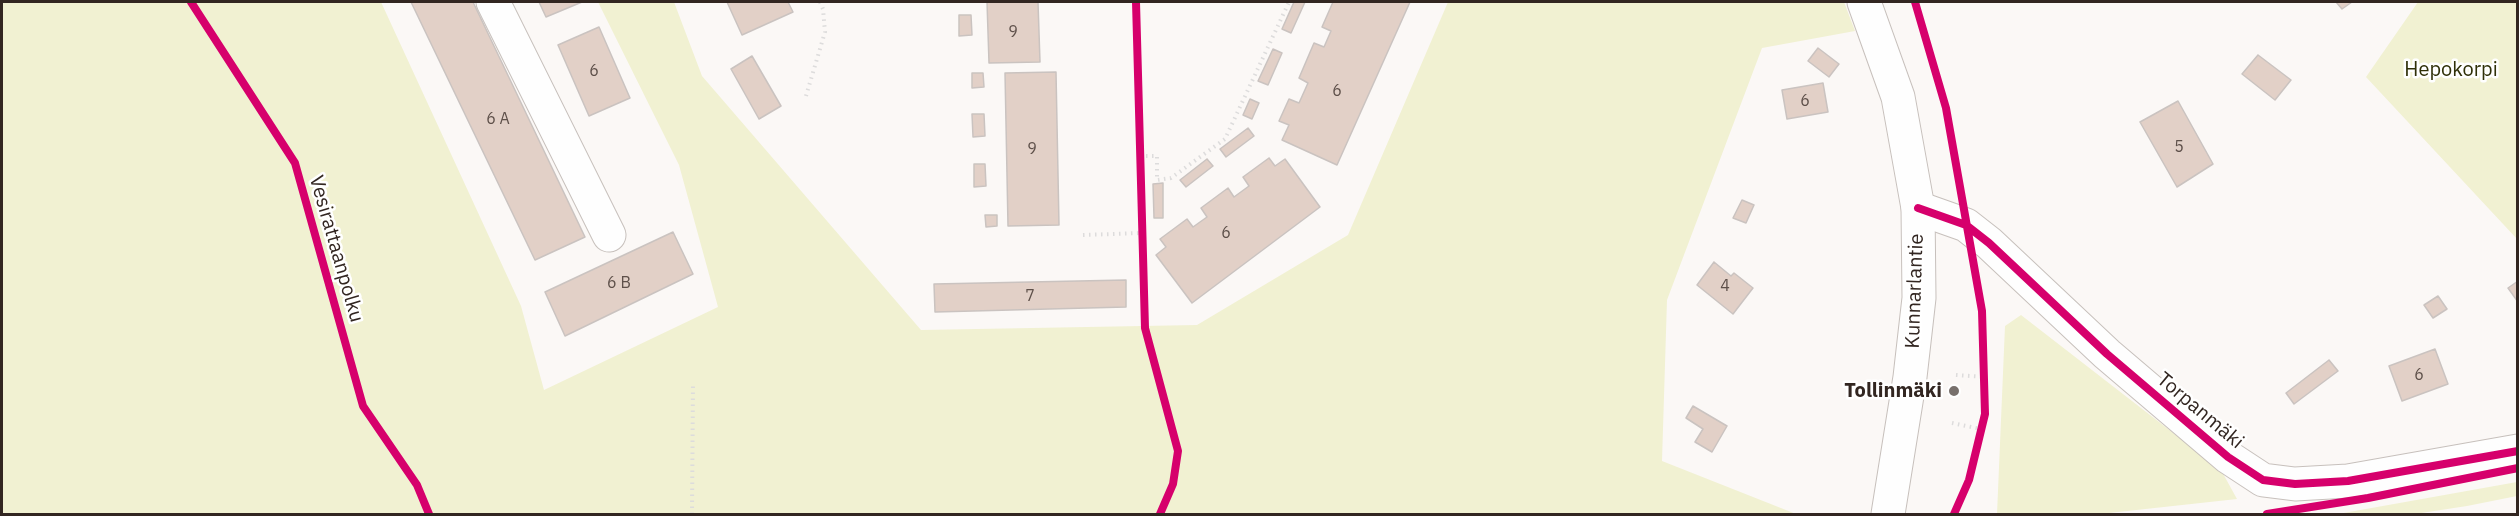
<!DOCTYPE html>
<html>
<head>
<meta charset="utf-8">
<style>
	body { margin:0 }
	#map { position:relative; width:2519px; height:516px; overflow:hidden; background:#fbf8f6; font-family:"IBM Plex Sans",sans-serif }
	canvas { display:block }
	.frame { position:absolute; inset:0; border:3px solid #322621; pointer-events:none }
</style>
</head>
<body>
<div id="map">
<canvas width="2519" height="516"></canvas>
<div class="frame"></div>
</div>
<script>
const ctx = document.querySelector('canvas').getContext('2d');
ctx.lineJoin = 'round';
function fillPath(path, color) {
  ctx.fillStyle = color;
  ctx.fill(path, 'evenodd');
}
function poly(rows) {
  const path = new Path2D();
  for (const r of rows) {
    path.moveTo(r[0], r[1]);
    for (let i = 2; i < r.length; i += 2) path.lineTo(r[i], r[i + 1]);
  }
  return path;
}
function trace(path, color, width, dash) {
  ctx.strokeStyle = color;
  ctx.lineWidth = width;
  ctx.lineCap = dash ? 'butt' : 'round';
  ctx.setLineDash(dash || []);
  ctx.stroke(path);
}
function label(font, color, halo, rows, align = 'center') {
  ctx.font = font + ' "IBM Plex Sans",sans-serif';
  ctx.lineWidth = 5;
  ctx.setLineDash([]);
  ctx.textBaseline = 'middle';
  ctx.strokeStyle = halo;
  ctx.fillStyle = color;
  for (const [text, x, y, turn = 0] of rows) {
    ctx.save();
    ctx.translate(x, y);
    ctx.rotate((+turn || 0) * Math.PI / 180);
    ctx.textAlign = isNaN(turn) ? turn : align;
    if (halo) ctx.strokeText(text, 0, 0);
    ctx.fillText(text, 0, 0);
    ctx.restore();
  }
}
fillPath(poly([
	[2,2,381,2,521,306,544,390,718,307,679,165,598,2,674,2,702,76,921,330,1197,325,1348,235,1448,2,1844,2,1855,31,1762,48,1667,300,1662,461,1796,514,2,514],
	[2418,2,2517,2,2517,239,2366,77],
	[2021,315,2221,470,2237,499,2100,514,1997,514,2005,326],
	[2517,482,2517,496,2467,506,2415,514,2338,514]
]), '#f1f1d2');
const building = poly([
	[411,2,473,2,585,237,535,260,411,2],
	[539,2,582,2,546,17,539,2],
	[727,2,788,2,793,12,742,35,727,2],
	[987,2,1038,2,1040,62,989,63,987,2],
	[1294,2,1305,2,1291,33,1282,29,1294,2],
	[1333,2,1410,2,1337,165,1282,140,1289,125,1279,121,1289,99,1299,103,1308,83,1299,78,1314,43,1324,47,1331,31,1322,27,1333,2],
	[2336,2,2352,2,2342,9,2336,2],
	[959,15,971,15,972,35,959,36,959,15],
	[599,27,630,98,589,116,558,45,599,27],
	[1818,48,1839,64,1829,77,1808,61,1818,48],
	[1273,49,1282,53,1268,85,1258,81,1273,49],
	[2258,55,2291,80,2275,100,2242,74,2258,55],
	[752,56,781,106,759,119,731,69,752,56],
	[1056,72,1059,225,1008,226,1005,73,1056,72],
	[972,73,983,73,984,87,972,88,972,73],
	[1823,83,1828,112,1787,119,1782,90,1823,83],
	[1250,99,1259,103,1252,119,1243,115,1250,99],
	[2178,101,2213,164,2177,187,2140,122,2178,101],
	[972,114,984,114,985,136,973,137,972,114],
	[1248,128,1254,136,1226,157,1220,149,1248,128],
	[1269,158,1275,166,1285,159,1320,207,1192,303,1156,255,1166,247,1160,239,1187,219,1193,227,1207,217,1201,208,1228,188,1234,197,1249,186,1243,177,1269,158],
	[1207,159,1213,166,1186,187,1180,180,1207,159],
	[974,164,985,164,986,186,974,187,974,164],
	[1163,183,1163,218,1154,218,1153,184,1163,183],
	[1742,200,1754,205,1746,223,1733,218,1742,200],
	[985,215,997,215,997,226,986,227,985,215],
	[673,232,693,274,565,336,545,292,673,232],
	[1714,262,1731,276,1734,273,1753,288,1733,314,1697,285,1714,262],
	[1126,280,1126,307,935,312,934,284,1126,280],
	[2518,281,2518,302,2508,288,2518,281],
	[2438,296,2447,309,2433,318,2424,305,2438,296],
	[2435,349,2448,384,2402,401,2389,366,2435,349],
	[2329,360,2338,371,2294,404,2286,393,2329,360],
	[1693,406,1727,426,1712,452,1695,442,1703,429,1686,418,1693,406]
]);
fillPath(building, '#e2d0c7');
trace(building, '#cac3c0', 1.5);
const minor = poly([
	[493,2,609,235],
	[1918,208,1966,225,1989,243,2107,354,2228,457,2263,480,2295,484,2348,481,2518,451]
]);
const major = poly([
	[1864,2,1898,97,1918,208,1919,298,1910,377,1888,514]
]);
trace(minor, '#c7c0bc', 35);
trace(major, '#c7c0bc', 35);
trace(poly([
	[806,96,825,32,823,9,820,2],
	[1140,156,1157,156,1157,180,1171,178,1225,139,1289,2],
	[1083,235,1142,233],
	[1956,375,1985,377],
	[1952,423,1981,429],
	[692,514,693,382]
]), '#dddcdc', 4, [1.5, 4.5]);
trace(minor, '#fefefe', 33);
trace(major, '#fefefe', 33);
trace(poly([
	[191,2,295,163,363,406,417,485,429,514],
	[1136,2,1145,328,1178,451,1173,484,1160,514],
	[1915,2,1946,108,1982,311,1985,414,1969,480,1954,514],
	[1918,208,1966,225,1989,243,2107,354,2228,457,2263,480,2295,484,2348,481,2518,451],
	[2267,514,2368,498,2518,468]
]), '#d6006c', 8);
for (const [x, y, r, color] of [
	[1954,391,6,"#78706c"]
]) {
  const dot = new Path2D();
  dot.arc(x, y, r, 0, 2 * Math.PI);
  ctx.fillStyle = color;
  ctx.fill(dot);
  trace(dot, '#fff', 2);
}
label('16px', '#5e504a', null, [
	["9",1013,32],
	["6",594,71],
	["6",1337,91],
	["6",1805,101],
	["6 A",498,119],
	["5",2179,147],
	["9",1032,149],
	["6",1226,233],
	["6 B",619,283],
	["4",1725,286],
	["7",1030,296],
	["6",2419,375]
]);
label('20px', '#2f3008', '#fff', [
	["Hepokorpi",2451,70]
]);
label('20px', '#322621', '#fff', [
	["Vesirattaanpolku",336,249,74],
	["Kunnarlantie",1915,291,-88],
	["Torpanmäki",2200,411,40]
]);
label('bold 20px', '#322621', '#fff', [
	["Tollinmäki",1942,391]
], 'right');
</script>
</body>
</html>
